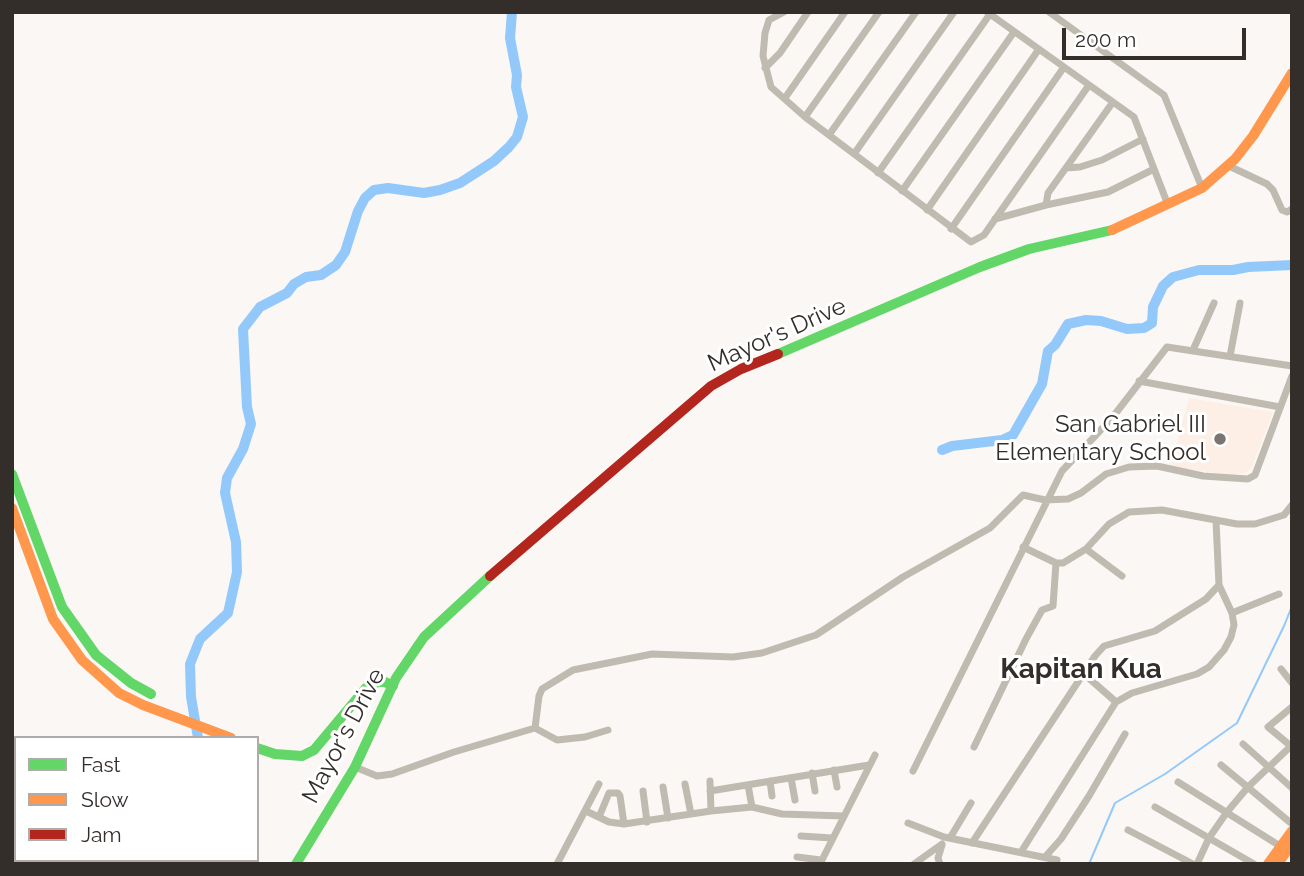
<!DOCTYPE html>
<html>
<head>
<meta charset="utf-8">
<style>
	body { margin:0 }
	#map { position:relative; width:1304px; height:876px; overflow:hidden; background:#fbf7f5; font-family:Raleway,sans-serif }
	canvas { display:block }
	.frame { position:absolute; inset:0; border:14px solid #342e2b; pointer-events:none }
	.legend { position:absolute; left:14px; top:736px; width:245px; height:126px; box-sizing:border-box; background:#fff; border:2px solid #aeabaa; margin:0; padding:9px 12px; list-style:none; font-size:21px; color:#342e2b }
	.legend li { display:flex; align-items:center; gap:14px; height:35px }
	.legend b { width:35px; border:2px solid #aeabaa }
	.scale { position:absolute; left:1062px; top:28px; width:184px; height:32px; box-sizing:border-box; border:4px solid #342e2b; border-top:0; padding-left:9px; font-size:21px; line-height:24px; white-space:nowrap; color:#342e2b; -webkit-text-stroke:5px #fff; paint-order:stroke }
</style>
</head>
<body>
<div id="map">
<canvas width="1304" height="876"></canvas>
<div class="frame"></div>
<ul class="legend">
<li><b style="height:9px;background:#63d668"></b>Fast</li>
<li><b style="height:9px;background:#ff974d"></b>Slow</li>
<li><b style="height:9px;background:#b3261e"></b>Jam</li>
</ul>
<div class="scale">200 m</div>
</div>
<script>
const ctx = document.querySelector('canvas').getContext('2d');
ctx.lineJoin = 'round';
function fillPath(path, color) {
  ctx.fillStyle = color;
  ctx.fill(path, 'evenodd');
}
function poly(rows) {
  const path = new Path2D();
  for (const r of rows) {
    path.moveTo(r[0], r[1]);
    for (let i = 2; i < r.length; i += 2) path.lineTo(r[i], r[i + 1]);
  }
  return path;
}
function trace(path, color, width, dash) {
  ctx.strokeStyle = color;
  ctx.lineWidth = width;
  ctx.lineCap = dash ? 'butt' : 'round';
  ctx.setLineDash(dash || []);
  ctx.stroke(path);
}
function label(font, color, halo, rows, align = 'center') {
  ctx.font = font + ' Raleway,sans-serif';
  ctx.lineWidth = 6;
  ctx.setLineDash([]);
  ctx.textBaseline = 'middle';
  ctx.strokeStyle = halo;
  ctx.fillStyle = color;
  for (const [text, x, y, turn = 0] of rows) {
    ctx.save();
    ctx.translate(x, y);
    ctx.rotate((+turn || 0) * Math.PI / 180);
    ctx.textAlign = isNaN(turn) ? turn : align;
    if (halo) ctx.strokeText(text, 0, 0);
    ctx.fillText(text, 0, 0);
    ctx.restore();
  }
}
fillPath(poly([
	[1189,398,1273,412,1251,469,1244,473,1233,475,1170,467]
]), '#fdeee6');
trace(poly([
	[1089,864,1115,803,1165,774,1237,723,1284,626,1292,606]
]), '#93c9fa', 2);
trace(poly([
	[942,450,952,446,1002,440,1013,435,1042,384,1048,351,1055,345,1068,324,1086,320,1101,321,1127,329,1144,328,1152,323,1153,307,1163,286,1173,277,1199,270,1233,270,1248,267,1292,265],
	[198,738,191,697,190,664,200,639,228,613,237,572,236,542,225,493,227,478,243,449,251,424,247,407,243,329,260,307,287,293,294,284,306,277,321,275,336,265,345,252,358,211,365,198,374,190,388,188,424,193,440,190,460,183,494,161,509,147,517,137,523,117,516,87,517,75,510,38,512,12],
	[12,774,16,775]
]), '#93c9fa', 10);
trace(poly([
	[784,12,769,20,765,33,763,56,771,87,805,117,971,242,984,235,1089,85],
	[987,12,1134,117,1168,205],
	[1049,12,1164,95,1202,188],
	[765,68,780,53,808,12],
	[785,98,845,12],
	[805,117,879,12],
	[829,135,916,12],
	[854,154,954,12],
	[1229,166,1267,184,1273,190,1282,210,1287,212,1292,209],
	[1066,168,1080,167,1102,160,1143,139],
	[878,173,990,14],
	[902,191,1014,32],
	[1046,205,1048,193,1113,102],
	[927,210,1039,49],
	[995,219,1046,205,1108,192,1154,169],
	[951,229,1064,67],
	[1193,350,1214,303],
	[1230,356,1240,303],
	[1139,381,1280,407],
	[1023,547,1056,563,1063,563,1086,549,1109,524,1129,512,1162,510,1237,524,1255,524,1284,515,1292,505],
	[1086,549,1122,576],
	[1232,613,1279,594],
	[1281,669,1292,683],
	[1083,673,1116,702],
	[1292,707,1268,727,1292,747],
	[535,728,539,696,542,689,573,670,652,654,733,657,762,653,816,635,903,577,990,528,1023,495,1045,500,1068,499,1081,493,1106,474,1129,467,1157,466,1203,476,1248,479,1255,475,1292,376],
	[1243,744,1292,788],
	[974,747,1026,639,1042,610,1053,606,1056,563],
	[1221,765,1292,824],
	[355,767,377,776,392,774,454,752,535,728,557,740,585,737,608,730],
	[834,770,837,787],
	[913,771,1062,471,1112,418,1167,347,1292,366],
	[812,773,815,791],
	[791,778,795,800],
	[710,781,711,811],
	[770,781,772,796],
	[1178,782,1280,846],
	[685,784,691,814],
	[748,785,752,807],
	[663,787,668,818],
	[643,791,647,822],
	[710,791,869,765],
	[1155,807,1254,864],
	[586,811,609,822,624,824,711,811,752,807,782,814,844,816],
	[599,817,609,793,618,793,620,796,624,824],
	[908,823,944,837,1057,860],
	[1128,830,1193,864],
	[801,836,832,838],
	[950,838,971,803],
	[972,843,1095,656,1104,646,1155,631,1206,599,1219,585],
	[1021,852,1116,702,1132,693,1197,674,1209,667,1224,650,1231,637,1234,625,1232,613,1219,585,1216,521],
	[797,857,821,860],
	[1045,857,1061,839,1089,796,1125,734],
	[557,864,599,784],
	[820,864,875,755],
	[914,864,942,844],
	[940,864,938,858,942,845],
	[1197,864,1209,838,1227,812,1248,787,1292,745]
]), '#c0bbb0', 7);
trace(poly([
	[778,354,980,267,1029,249,1112,230],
	[12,474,62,607,96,655,131,683,151,694],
	[257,748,275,754,302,756,314,750,366,688,378,682,385,682,393,686],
	[296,864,355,767,396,678,424,637,490,576]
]), '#63d668', 10);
trace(poly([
	[1112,230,1202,188,1235,159,1253,136,1292,73],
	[12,508,53,619,82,660,119,693,143,705,231,738],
	[1268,864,1292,831],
	[1278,864,1292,843]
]), '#ff974d', 10);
trace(poly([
	[490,576,711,386,741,369,778,354]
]), '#b3261e', 10);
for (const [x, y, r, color] of [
	[1220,439,7,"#7a7472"]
]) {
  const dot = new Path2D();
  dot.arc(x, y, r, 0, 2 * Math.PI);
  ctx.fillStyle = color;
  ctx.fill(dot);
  trace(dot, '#fff', 2.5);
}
label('24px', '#342e2b', '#fff', [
	["Mayor's Drive",777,335,-24],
	["Mayor's Drive",344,736,-62]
]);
label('24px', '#342e2b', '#fff', [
	["San Gabriel III",1206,425],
	["Elementary School",1206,453]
], 'right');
label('bold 28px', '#342e2b', '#fff', [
	["Kapitan Kua",1081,670]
]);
</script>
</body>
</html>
